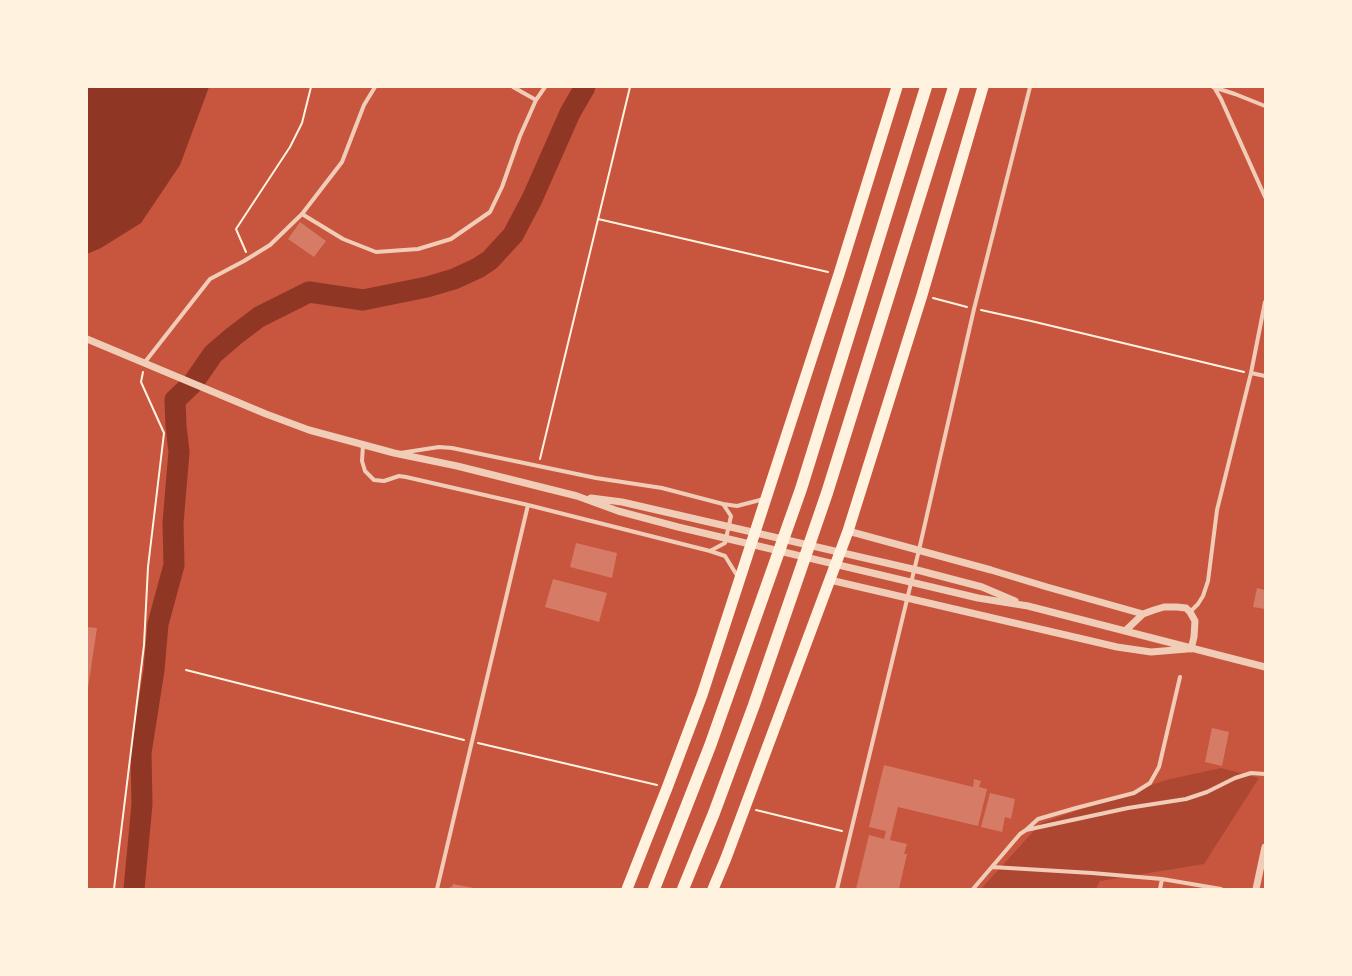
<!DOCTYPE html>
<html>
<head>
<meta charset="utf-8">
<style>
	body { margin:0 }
	#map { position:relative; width:1352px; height:976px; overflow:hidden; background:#c8553d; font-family:Manrope,sans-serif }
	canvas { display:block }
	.frame { position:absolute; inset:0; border:88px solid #fff3e0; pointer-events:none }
</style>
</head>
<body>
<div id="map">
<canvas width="1352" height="976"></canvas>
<div class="frame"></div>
</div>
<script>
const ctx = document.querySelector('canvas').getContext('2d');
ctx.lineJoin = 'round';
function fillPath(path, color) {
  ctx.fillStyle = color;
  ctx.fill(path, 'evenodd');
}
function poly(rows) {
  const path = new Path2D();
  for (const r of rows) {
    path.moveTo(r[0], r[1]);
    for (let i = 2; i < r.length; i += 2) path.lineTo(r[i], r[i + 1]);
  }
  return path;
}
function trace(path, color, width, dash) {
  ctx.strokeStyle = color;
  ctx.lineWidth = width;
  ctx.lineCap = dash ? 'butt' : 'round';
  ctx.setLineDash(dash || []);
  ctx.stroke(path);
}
fillPath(poly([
	[1221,768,1259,778,1204,864,1100,881,1096,889,981,889,1041,823,1166,780]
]), '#ae4732');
fillPath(poly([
	[87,87,209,87,180,165,141,223,101,248,87,254]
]), '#8f3625');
trace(poly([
	[134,889,142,804,141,753,154,670,158,624,174,565,173,523,179,452,176,426,175,400,193,383,213,354,234,336,259,317,309,292,363,300,427,287,454,279,478,268,490,260,513,235,532,199,570,113,585,87]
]), '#8f3625', 21);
fillPath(poly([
	[300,222,326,241,314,257,288,239],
	[576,543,617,553,612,578,570,567],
	[553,579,607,593,599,622,545,607],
	[1257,588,1265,590,1265,609,1253,607],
	[87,627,97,628,88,688,87,688],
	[1212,728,1229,732,1222,766,1205,762],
	[884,765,973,787,974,779,981,781,979,787,987,789,978,826,898,807,890,840,907,844,904,854,907,854,899,889,856,889,869,835,884,839,886,831,869,827],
	[990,793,1015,799,1011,819,1005,817,1002,832,981,827],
	[453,884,474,888,473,889,449,889,450,887,452,887]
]), '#d67c66');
trace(poly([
	[598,219,828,272],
	[246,252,236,229,290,147,302,123,311,87],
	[933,298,967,307],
	[981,310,1031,321,1244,372],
	[540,459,630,87],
	[186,670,464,740],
	[478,743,657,785],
	[756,810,842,831],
	[114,889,144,645,148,567,164,433,141,382,143,372]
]), '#fff3e0', 2);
trace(poly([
	[513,87,536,100],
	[1213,87,1235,94,1265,106],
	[1214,87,1221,99,1265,197],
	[302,214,343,239,376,252,418,249,451,239,490,212,502,187,520,136,536,100,545,87],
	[145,362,210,279,244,261,270,245,302,214,342,162,364,105,375,87],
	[1251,373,1265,376],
	[363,445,362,461,365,471,374,480,384,481,399,476,406,477,528,505,710,551,725,543,731,516,723,504,662,488,596,478,452,448,439,447,400,453],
	[723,504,737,506,764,499],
	[710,551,725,556,738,577],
	[1190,612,1198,604,1203,596,1208,581,1217,510,1251,373,1265,302],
	[1026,830,1038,819,1076,808,1134,793,1150,783,1159,767,1180,677],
	[992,867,1092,873,1162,879,1221,889],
	[437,889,528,505],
	[837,889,919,550,974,309,1030,87],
	[973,889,1020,834,1026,830,1128,808,1186,799,1207,792,1235,778,1251,773,1265,774],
	[1160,889,1162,879]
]), '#f1ccb7', 4);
trace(poly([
	[87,339,266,414,309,430,394,453,457,466,577,496,618,511,678,527,978,598,1028,606,1265,667],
	[591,498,622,502,921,571,982,587,1015,601],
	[848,531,991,570,1047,587,1143,614],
	[830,580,1117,647,1151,652,1187,649],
	[1125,631,1143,614,1154,610,1164,607,1177,607,1186,608,1190,612,1195,621,1194,637,1191,649],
	[1256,889,1265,847]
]), '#f1ccb7', 7);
trace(poly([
	[627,889,667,788,702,695,839,274,897,87],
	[713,889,726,858,848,531,922,295,983,87]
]), '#fff3e0', 11);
trace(poly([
	[654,889,710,746,801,489,926,87],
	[683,889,714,813,754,705,827,493,954,87]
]), '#fff3e0', 12);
</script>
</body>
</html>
